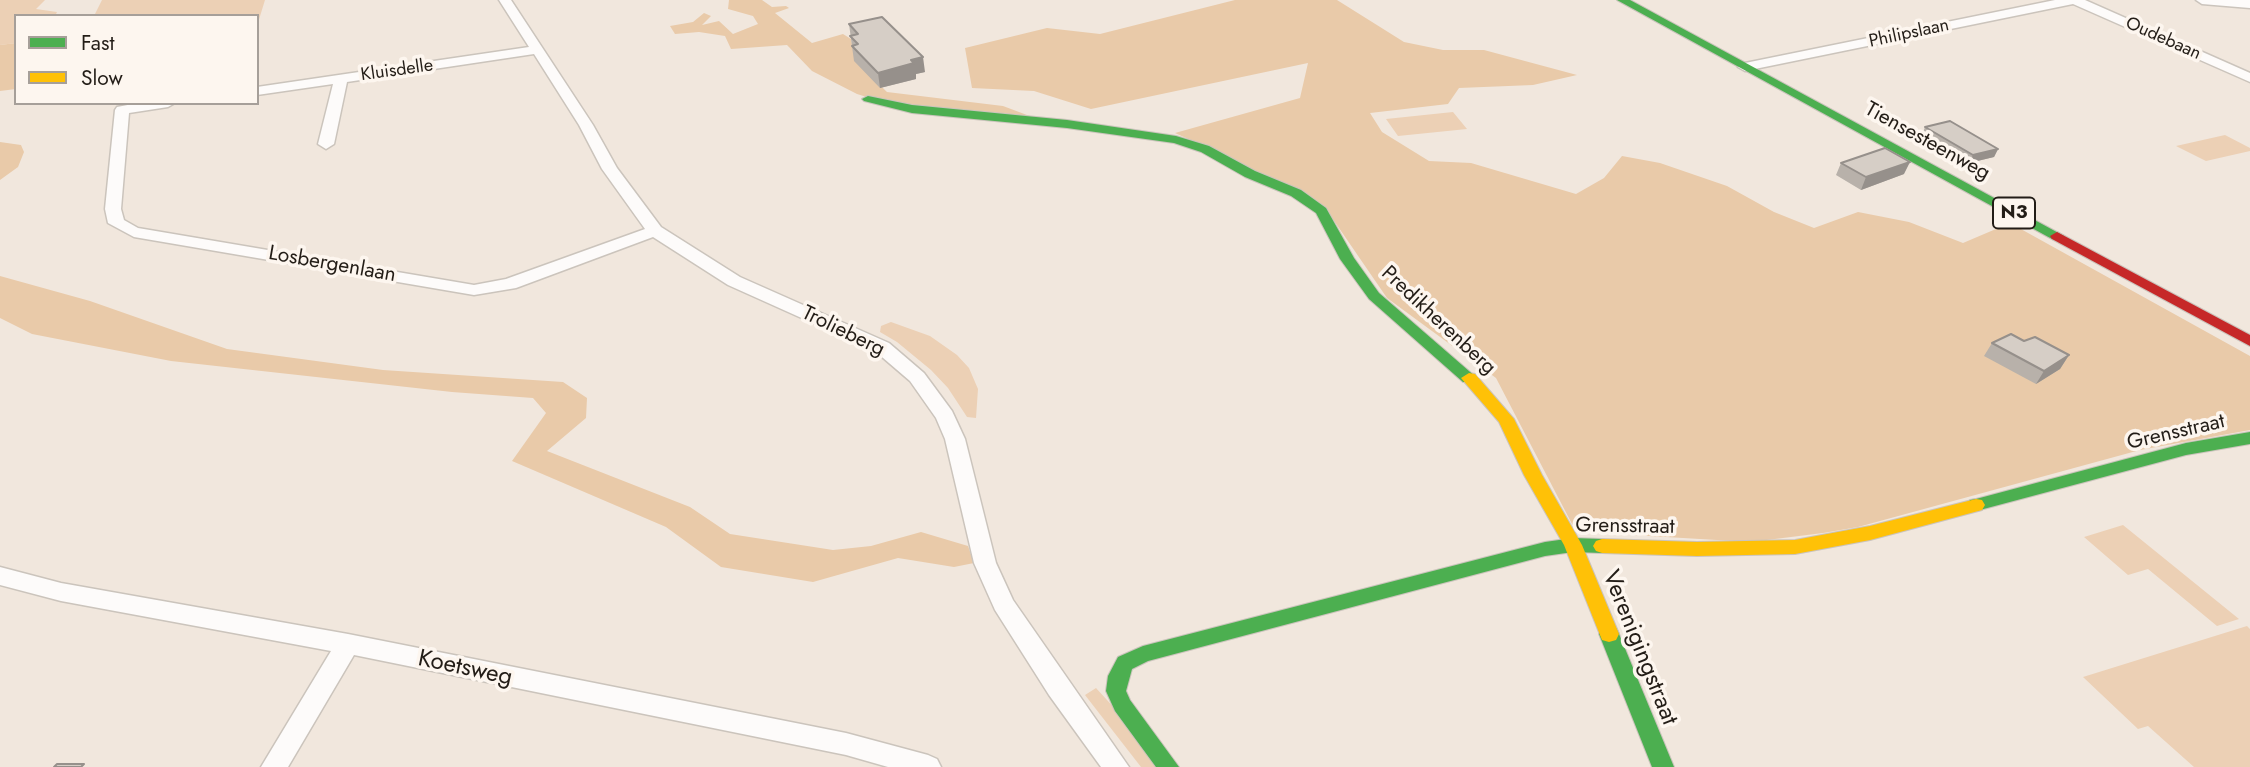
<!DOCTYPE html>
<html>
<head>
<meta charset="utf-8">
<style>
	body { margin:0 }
	#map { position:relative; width:2250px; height:767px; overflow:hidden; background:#f1e7dd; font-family:Jost,sans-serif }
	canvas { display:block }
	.legend { position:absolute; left:14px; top:14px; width:245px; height:91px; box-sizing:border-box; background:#fdf6ef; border:2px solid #a69f99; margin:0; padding:9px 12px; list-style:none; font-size:21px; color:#231d17 }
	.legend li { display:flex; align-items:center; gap:14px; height:35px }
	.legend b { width:35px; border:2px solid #a69f99 }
</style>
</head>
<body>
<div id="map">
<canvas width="2250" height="767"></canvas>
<ul class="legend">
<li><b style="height:9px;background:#4caf50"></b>Fast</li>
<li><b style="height:9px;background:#ffc107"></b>Slow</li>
</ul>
</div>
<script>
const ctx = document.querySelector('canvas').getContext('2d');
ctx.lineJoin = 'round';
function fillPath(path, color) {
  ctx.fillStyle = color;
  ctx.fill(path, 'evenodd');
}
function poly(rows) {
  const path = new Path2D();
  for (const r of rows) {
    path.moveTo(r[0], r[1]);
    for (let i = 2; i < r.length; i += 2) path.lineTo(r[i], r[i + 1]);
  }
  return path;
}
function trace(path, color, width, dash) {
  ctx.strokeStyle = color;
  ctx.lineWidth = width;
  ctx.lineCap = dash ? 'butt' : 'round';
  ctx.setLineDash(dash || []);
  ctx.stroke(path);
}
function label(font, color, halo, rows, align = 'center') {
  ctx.font = font + ' Jost,sans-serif';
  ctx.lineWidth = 7;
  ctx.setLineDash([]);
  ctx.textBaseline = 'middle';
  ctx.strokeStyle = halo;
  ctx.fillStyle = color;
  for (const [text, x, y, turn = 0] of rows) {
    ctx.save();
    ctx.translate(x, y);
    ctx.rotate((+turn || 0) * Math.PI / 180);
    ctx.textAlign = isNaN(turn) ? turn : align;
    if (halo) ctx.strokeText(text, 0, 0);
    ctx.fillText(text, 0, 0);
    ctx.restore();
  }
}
fillPath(poly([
	[0,0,45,0,36,9,57,12,55,16,16,16,16,43,0,45],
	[102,0,265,0,257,26,257,16,94,16],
	[1453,112,1467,129,1398,136,1386,119],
	[2225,135,2250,148,2250,151,2206,161,2176,146],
	[891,322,930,336,957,355,969,368,978,389,976,418,967,417,948,388,931,370,897,342,880,332,881,326],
	[2123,525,2239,619,2217,626,2148,569,2128,575,2084,537],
	[2247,626,2250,629,2250,767,2194,767,2148,726,2138,729,2083,677],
	[1096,688,1118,712,1159,767,1141,767,1085,695]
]), '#ecd0b5');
fillPath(poly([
	[729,0,762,0,772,7,786,6,789,8,775,13,812,43,843,34,851,39,855,61,887,92,1003,106,1035,118,886,103,857,94,812,71,787,45,731,49,725,36,699,32,675,34,670,26,693,22,704,13,711,16,702,25,719,21,733,34,758,24,753,16,728,9],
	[1235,0,1337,0,1404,42,1443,50,1484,50,1577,75,1533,85,1459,88,1448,104,1370,113,1382,132,1429,161,1471,163,1576,194,1604,178,1622,156,1660,163,1727,186,1774,212,1814,228,1858,212,1909,222,1963,243,2010,223,2250,356,2250,430,2140,450,1858,527,1823,533,1751,542,1581,532,1572,524,1496,378,1387,298,1328,212,1239,162,1175,133,1300,98,1308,63,1091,109,1034,91,972,88,965,48,1047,28,1100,34],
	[16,43,16,89,0,91,0,45],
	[0,142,21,145,24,152,18,167,0,180],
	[0,276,90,301,227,349,383,370,563,382,587,398,586,418,547,451,690,507,730,534,833,550,871,546,921,532,968,546,974,563,954,567,898,558,813,582,721,567,666,527,512,461,546,413,533,398,452,392,171,361,32,334,0,318]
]), '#e9caa9');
const street = poly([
	[499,0,511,0,593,125,617,168,661,227,740,277,889,343,924,373,952,411,965,439,996,563,1013,600,1129,767,1101,767,1049,695,995,610,974,563,945,439,936,418,910,381,875,351,728,285,653,237,516,288,474,295,134,237,108,223,105,209,115,110,117,107,138,103,175,103,168,107,129,113,121,209,124,220,138,228,474,285,506,279,645,229,602,169,579,125,534,54,347,82,334,144,326,149,318,144,333,84,257,95,257,87,529,47,499,0],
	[2055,0,2085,0,2250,73,2250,82,2073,4,1745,71,1738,67,1745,63,2055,0],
	[2196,0,2250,0,2250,8,2202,4,2196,0],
	[0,567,61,583,348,634,846,733,928,755,937,759,941,767,888,767,846,755,354,655,288,767,261,767,331,651,61,601,0,585,0,567]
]);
const fast = poly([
	[1617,0,1630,0,2064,236,2057,240,2052,239,1617,0],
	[868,96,912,105,1067,120,1176,136,1209,146,1255,171,1301,190,1326,208,1354,258,1379,293,1477,378,1475,382,1463,382,1369,299,1340,259,1316,213,1291,196,1245,177,1201,152,1174,143,1067,128,912,113,864,101,862,99,868,96],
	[2250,432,2250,444,2186,455,1976,511,1970,510,1967,505,1970,500,1976,499,2186,443,2250,432],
	[1573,538,1602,539,1608,541,1611,546,1608,551,1602,553,1573,552,1545,556,1148,661,1132,669,1126,691,1130,700,1179,767,1156,767,1115,711,1106,691,1108,676,1118,657,1143,646,1545,542,1573,538],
	[1609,626,1616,628,1619,634,1674,767,1652,767,1599,634,1602,628,1609,626]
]);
const slow = poly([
	[1469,373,1475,374,1514,419,1542,475,1582,545,1619,634,1616,640,1609,642,1602,640,1564,545,1524,475,1499,422,1461,378,1469,373],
	[1976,499,1982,500,1985,505,1982,510,1870,540,1795,554,1697,556,1602,553,1596,551,1593,546,1596,541,1602,539,1697,542,1795,540,1870,526,1976,499]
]);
const jam = poly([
	[2057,232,2250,335,2250,346,2052,239,2050,236,2057,232]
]);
trace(street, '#cbc4bc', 3);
trace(fast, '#cbc4bc', 2);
trace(slow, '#cbc4bc', 2);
trace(jam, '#cbc4bc', 2);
fillPath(street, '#fdfbfa');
fillPath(fast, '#4caf50');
fillPath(slow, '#ffc107');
fillPath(jam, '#c62828');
fillPath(poly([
	[849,24,925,72,916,74,916,79,880,88,854,61],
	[1925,127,1998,149,1994,157,1969,163,1922,135],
	[1841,163,1904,174,1861,190,1836,175],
	[2024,341,2069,355,2060,369,2036,384,1984,356,1992,343]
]), '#b8b1aa');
fillPath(poly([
	[923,57,925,72,916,74,916,79,880,88,878,73,911,60],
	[1998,149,1994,157,1969,163,1973,155],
	[1910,162,1904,174,1861,190,1866,177],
	[2069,355,2060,369,2036,384,2044,371]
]), '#96908b');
const building = poly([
	[882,17,923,57,911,60,914,63,878,73,852,46,858,44,850,36,858,34,849,24,882,17],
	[1950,121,1998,149,1973,155,1925,127,1950,121],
	[1885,148,1910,162,1866,177,1841,163,1885,148],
	[2011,334,2024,341,2035,337,2069,355,2044,371,1992,343,2011,334],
	[57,764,84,764,81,767,54,767,57,764]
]);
fillPath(building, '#d6cec6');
trace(building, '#96908b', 2);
label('18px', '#231d17', '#fdf6ef', [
	["Philipslaan",1909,34,-12],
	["Oudebaan",2163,39,24],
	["Kluisdelle",397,71,-8]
]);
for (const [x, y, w] of [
	[2014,213,42]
]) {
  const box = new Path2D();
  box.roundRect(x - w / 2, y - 15.5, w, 31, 5);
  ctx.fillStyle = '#fdf6ef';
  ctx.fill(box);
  trace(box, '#231d17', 2);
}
label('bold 19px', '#231d17', null, [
	["N3",2014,213]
]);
label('21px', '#231d17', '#fdf6ef', [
	["Tiensesteenweg",1927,142,29],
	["Losbergenlaan",332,265,10],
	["Predikherenberg",1438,321,43],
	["Trolieberg",843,332,26],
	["Grensstraat",2176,433,-13],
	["Grensstraat",1625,527,1]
]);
label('24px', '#231d17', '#fdf6ef', [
	["Verenigingstraat",1639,648,68],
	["Koetsweg",465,669,12]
]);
</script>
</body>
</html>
